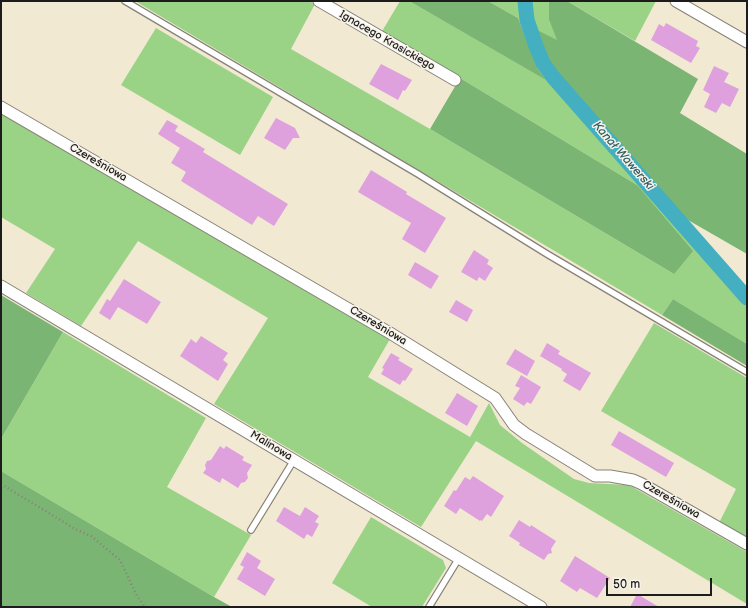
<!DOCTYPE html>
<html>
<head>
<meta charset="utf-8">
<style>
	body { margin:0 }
	#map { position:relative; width:748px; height:608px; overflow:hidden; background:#f2e9d3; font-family:"Balsamiq Sans",sans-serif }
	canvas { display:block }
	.frame { position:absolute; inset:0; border:2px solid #1c1c1c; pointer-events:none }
	.scale { position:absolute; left:606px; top:578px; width:106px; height:18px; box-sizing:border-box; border:2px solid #1c1c1c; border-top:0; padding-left:5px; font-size:12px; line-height:14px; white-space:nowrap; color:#1c1c1c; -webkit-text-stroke:3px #f7f3e8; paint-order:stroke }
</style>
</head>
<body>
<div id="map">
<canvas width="748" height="608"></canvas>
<div class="frame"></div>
<div class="scale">50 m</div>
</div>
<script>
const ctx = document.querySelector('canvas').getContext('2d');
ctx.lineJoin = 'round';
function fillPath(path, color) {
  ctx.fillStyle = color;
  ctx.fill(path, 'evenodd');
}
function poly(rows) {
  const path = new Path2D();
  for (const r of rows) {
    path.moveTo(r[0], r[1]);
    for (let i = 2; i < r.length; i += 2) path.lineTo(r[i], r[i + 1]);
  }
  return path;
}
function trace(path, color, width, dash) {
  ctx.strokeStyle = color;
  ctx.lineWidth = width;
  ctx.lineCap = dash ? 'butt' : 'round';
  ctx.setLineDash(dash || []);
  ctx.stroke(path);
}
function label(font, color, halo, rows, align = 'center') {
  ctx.font = font + ' "Balsamiq Sans",sans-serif';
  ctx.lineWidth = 3;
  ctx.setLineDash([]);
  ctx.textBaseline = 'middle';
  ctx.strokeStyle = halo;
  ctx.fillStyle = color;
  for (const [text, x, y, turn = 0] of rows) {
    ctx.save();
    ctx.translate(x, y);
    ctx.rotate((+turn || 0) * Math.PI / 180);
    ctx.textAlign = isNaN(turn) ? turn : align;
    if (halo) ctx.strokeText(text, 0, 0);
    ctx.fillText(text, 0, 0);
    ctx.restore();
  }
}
fillPath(poly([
	[135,1,309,1,315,4,291,49,430,129,674,274,637,185,460,78,381,33,400,1,409,1,545,79,538,69,518,18,488,1,549,1,549,20,558,41,533,29,547,62,747,291,747,344,673,299,662,315],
	[567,1,656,1,635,41],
	[156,28,273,97,240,155,121,85],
	[1,113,390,339,368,377,470,437,489,403,500,425,522,443,574,479,589,483,629,485,747,552,747,604,476,441,421,527,214,404,268,318,138,241,81,326,26,293,55,249,1,217],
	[654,323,747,378,747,539,719,523,736,489,601,411],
	[63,332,206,418,167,487,251,535,214,597,1,471,1,439],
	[371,517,443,560,446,568,422,607,372,607,332,583]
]), '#9ad386');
fillPath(poly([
	[409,1,488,1,518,18,538,69,546,80],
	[549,1,567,1,698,79,680,113,747,154,747,254,681,216,547,62,533,28,557,40,549,20],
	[460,78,637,185,693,251,674,274,430,129],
	[1,295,63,332,1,439],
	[673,299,747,344,747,366,662,315],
	[1,471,214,597,232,607,1,607]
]), '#7bb573');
trace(poly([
	[525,1,527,20,536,46,543,63,553,77,747,298]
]), '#43afc1', 15);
fillPath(poly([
	[666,23,698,41,696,46,700,48,691,63,651,40,659,24,664,27],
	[381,64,412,80,405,91,403,90,398,100,369,84],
	[714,66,729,73,724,82,739,89,730,107,722,103,716,113,704,107,710,94,703,90],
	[276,118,295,128,300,138,293,138,285,150,264,138],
	[167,120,178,126,175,131,205,149,203,152,288,204,274,226,258,216,252,225,181,181,186,172,171,163,180,148,158,134],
	[371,170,407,192,406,194,446,218,425,253,402,239,411,223,358,192],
	[474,250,489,260,487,264,493,268,485,281,479,277,477,281,461,272],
	[415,262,439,276,431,289,408,275],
	[124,279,161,302,147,324,118,307,110,320,99,313,107,299,110,301],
	[456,300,473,310,467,322,449,312],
	[201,336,228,353,223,360,228,364,218,381,180,356,191,339,196,343],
	[547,343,560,351,558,354,591,373,580,391,563,381,567,374,561,370,562,369,540,356],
	[515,349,535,361,527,376,506,364],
	[391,353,400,358,398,360,413,369,405,381,403,380,400,385,381,374,384,369,382,368],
	[521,375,541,387,531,404,527,402,524,406,513,399,520,388,515,386],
	[457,393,478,406,467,426,445,413],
	[619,431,674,463,666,477,611,445],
	[220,446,224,449,226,446,244,457,242,460,252,465,247,473,248,478,245,482,241,483,238,488,222,478,220,483,203,473,206,469,205,465,207,461,211,460],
	[473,476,504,496,491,517,487,514,482,521,480,520,480,521,460,508,456,514,444,506,454,490,456,491,465,477,470,480],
	[284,507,300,516,305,507,319,516,315,522,319,524,312,537,307,534,304,539,276,521],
	[519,520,530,527,531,525,556,541,551,549,552,553,548,554,544,560,519,545,520,543,509,536],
	[247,552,261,561,257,568,275,579,265,596,237,579,244,567,240,565],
	[575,556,610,578,597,598,580,588,577,592,560,581],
	[637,594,659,607,630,607]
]), '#dea1dd');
const service = poly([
	[125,1,418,174,547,254,747,372],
	[251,530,294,460],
	[429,607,459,558]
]);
const minor = poly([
	[319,1,455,80],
	[676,1,747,42],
	[1,107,390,333,495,398,514,425,526,434,595,476,610,476,633,480,642,484,747,544],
	[1,286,541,607]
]);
trace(service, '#878278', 8);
trace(minor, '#878278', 13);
trace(poly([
	[1,484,75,529,91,536,120,560,137,596,145,607]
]), '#878278', 2.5, [1, 3]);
trace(service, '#fff', 5.5);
trace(minor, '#fff', 11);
label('11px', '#1c1c1c', '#f7f3e8', [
	["Ignacego Krasickiego",387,41,30],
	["Czereśniowa",98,163,30],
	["Czereśniowa",378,326,31],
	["Malinowa",271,446,31],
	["Czereśniowa",671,500,30]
]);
label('italic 12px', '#2e5e66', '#f7f3e8', [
	["Kanał Wawerski",623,156,49]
]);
</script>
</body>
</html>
